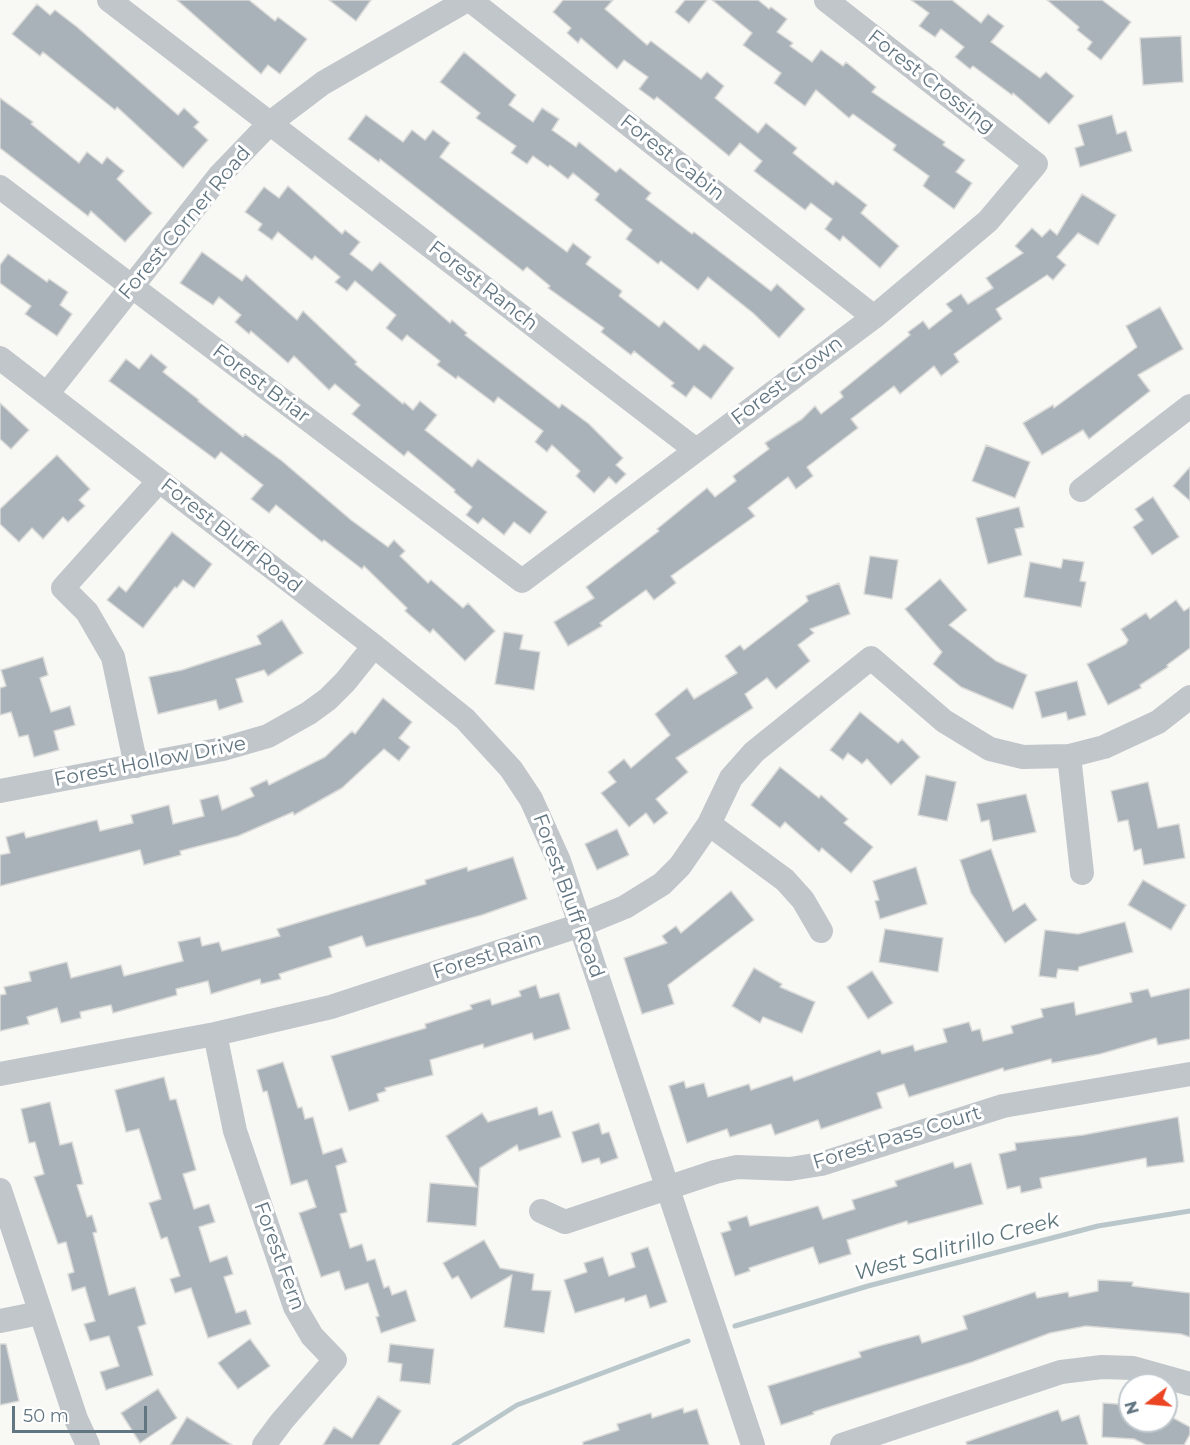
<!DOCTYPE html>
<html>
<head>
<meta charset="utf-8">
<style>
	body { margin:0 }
	#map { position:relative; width:1190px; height:1445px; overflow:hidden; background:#f8f8f5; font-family:Montserrat,sans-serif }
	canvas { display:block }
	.north { position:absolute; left:1118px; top:1373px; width:60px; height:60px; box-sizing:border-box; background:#fff; border:2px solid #c0c8cd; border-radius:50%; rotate:254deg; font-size:16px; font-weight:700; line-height:24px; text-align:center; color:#627682 }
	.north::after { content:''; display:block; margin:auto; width:21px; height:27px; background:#eb4523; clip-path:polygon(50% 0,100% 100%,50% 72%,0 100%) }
	.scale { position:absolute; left:12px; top:1406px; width:135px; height:27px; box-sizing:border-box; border:3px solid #627682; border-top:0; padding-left:8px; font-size:18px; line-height:21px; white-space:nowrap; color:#627682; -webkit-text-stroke:4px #fff; paint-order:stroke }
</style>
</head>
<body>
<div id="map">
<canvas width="1190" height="1445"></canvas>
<div class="north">N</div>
<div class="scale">50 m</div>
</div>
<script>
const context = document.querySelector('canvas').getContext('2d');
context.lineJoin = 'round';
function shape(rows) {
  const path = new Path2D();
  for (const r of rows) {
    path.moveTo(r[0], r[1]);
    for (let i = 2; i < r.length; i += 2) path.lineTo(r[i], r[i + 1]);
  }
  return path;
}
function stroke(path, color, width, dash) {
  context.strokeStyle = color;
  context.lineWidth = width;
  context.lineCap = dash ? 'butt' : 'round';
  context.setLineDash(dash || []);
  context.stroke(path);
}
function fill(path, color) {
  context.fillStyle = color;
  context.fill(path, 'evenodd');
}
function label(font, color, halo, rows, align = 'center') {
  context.font = font + ' Montserrat,sans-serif';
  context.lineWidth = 6;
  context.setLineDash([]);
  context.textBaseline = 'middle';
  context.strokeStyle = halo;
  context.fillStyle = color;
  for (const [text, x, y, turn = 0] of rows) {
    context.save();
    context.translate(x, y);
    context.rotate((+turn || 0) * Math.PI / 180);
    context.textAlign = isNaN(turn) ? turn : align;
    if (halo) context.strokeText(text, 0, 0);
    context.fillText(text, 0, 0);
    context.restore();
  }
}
stroke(shape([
	[735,1326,868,1286,1098,1226,1190,1211],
	[454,1445,517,1405,688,1341]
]), '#b9c7cb', 5);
const building = shape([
	[177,0,249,0,275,21,278,17,307,39,280,74,268,65,261,74,177,0],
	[329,0,371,0,356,21,329,0],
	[563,0,613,0,605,9,647,45,651,41,701,79,707,72,724,86,715,98,758,133,766,123,797,148,793,153,833,185,836,181,867,205,861,213,899,246,880,268,843,236,840,241,825,229,832,219,811,203,805,210,754,171,762,161,740,143,729,156,657,97,654,100,639,89,648,77,624,60,617,69,581,38,578,43,567,33,571,28,553,12,563,0],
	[685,0,707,0,689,23,675,12,685,0],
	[712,0,758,0,769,9,771,7,787,19,777,32,793,43,790,46,812,62,821,50,843,66,846,62,876,87,872,92,945,142,943,145,965,160,956,172,972,183,954,209,923,186,929,176,893,150,896,145,853,114,849,118,816,90,805,106,774,83,781,73,743,45,752,33,712,0],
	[911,0,952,0,981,23,988,14,1004,26,991,42,1040,78,1046,72,1074,96,1049,124,1013,93,1012,95,973,66,970,69,955,57,964,47,941,29,935,37,919,26,929,13,911,0],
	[1047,0,1102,0,1131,22,1101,60,1087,49,1092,42,1077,30,1079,27,1047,0],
	[37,4,50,15,55,10,77,27,178,115,184,108,199,122,194,127,208,140,183,168,117,107,115,110,43,52,40,56,12,34,37,4],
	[1181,36,1183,82,1143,85,1140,38,1181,36],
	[464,52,516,95,509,105,533,122,542,108,559,119,552,130,576,147,579,142,616,172,620,168,651,193,646,199,692,234,694,232,771,291,777,284,805,309,779,338,753,313,708,277,698,290,661,261,658,264,626,239,632,230,595,200,599,194,573,173,568,179,550,165,548,167,533,156,527,164,511,153,516,146,476,118,480,113,440,82,464,52],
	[0,98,33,122,31,124,79,163,87,152,102,164,107,157,124,171,117,179,152,213,125,242,91,211,88,216,0,148,0,98],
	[366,115,403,142,412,130,425,140,433,130,450,143,440,157,567,252,573,243,591,257,586,264,622,291,619,296,659,327,664,321,699,350,704,344,734,368,711,399,694,386,686,397,671,386,674,383,634,351,631,355,601,332,604,328,548,288,550,286,527,267,523,271,380,159,379,162,348,139,366,115],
	[1112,115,1117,134,1126,131,1132,151,1080,167,1075,148,1084,145,1078,125,1112,115],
	[288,186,342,234,345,230,360,242,350,254,372,271,380,262,450,323,452,320,467,333,465,335,559,408,562,404,589,424,623,458,616,465,626,474,616,484,609,477,594,493,576,476,580,471,552,445,547,452,535,442,543,431,498,397,494,403,458,376,456,379,437,365,440,361,407,335,402,341,386,328,396,315,355,281,347,291,335,282,340,277,315,256,312,260,278,232,272,240,258,230,262,224,245,212,264,187,279,198,288,186],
	[1082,194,1116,215,1098,245,1078,233,1057,257,1066,265,1053,280,1047,275,996,309,1002,319,954,354,959,362,941,376,934,366,900,394,894,386,851,419,858,428,807,467,813,476,796,489,788,477,748,508,755,516,671,576,676,583,654,600,646,590,600,623,602,626,568,646,554,622,594,598,586,587,659,531,657,529,707,488,715,497,736,481,733,476,769,449,765,443,802,419,815,406,821,414,843,397,840,392,910,335,908,332,923,321,929,329,952,311,946,304,961,294,968,304,993,288,986,278,1023,253,1015,246,1032,228,1042,237,1050,229,1057,235,1082,194],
	[202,252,242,281,246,275,297,320,303,311,357,362,355,364,403,404,404,402,413,410,420,401,437,415,425,430,472,467,478,459,547,512,530,534,514,522,504,535,483,518,478,524,466,515,472,507,454,492,455,490,408,451,404,456,352,414,360,405,335,384,329,390,294,356,288,363,251,331,249,334,235,322,241,315,219,297,213,305,180,283,202,252],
	[8,254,47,282,49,279,68,292,60,305,72,314,57,336,25,314,31,306,0,283,0,265,8,254],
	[1160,307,1183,349,1138,375,1150,391,1089,439,1083,430,1042,455,1023,423,1053,405,1054,408,1137,347,1126,326,1160,307],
	[151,354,167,367,163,372,199,400,198,401,243,437,245,434,282,461,351,520,388,547,394,540,405,551,400,556,428,583,431,580,463,608,468,603,495,631,465,661,433,629,430,633,405,611,407,608,364,566,362,569,324,540,322,542,276,505,269,513,251,499,263,485,221,452,215,459,109,381,126,359,139,369,151,354],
	[0,403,29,430,11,449,0,439,0,403],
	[986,445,1030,462,1015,498,972,481,986,445],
	[57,455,90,489,79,500,85,506,68,522,63,517,43,539,32,528,19,542,0,524,0,509,57,455],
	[1190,467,1190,501,1173,486,1190,467],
	[1153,497,1179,537,1152,555,1133,527,1143,520,1135,509,1153,497],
	[1019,507,1024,527,1015,529,1022,555,988,564,976,518,1019,507],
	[172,532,212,564,194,588,183,580,177,588,175,587,143,628,107,600,119,586,126,592,172,532],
	[870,556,898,560,892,599,864,594,870,556],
	[1063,559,1084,562,1080,581,1086,582,1081,607,1024,597,1030,562,1061,568,1063,559],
	[940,579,967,610,949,625,996,661,1027,675,1013,709,961,687,933,664,942,652,905,609,940,579],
	[839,583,850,614,810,629,814,633,798,645,810,661,776,689,767,678,745,694,753,708,676,758,688,772,656,799,668,813,654,824,646,813,629,827,601,793,616,782,608,772,624,759,631,768,670,735,655,714,687,688,694,699,737,673,725,656,740,645,744,650,808,601,806,596,839,583],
	[1176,600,1184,611,1190,607,1190,648,1167,665,1168,667,1140,685,1141,688,1108,705,1087,664,1126,644,1128,640,1121,629,1146,613,1150,619,1176,600],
	[282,620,303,653,268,676,264,670,236,679,243,702,219,710,216,700,158,714,149,677,182,670,261,644,257,636,282,620],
	[504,632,523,635,520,649,540,652,534,690,495,684,504,632],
	[43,657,48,675,40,678,51,712,70,706,75,725,54,731,59,750,34,757,28,735,19,737,11,712,0,715,0,688,6,686,1,670,43,657],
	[1077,681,1086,715,1068,720,1066,712,1042,718,1035,692,1077,681],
	[383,698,412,722,399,738,410,747,399,761,384,749,342,788,294,815,293,812,238,836,180,851,181,855,144,865,140,850,0,886,0,855,10,853,6,837,24,832,26,838,97,820,100,831,133,823,131,815,169,805,173,824,204,816,200,800,218,795,222,810,254,796,250,788,267,780,269,785,325,757,352,731,355,734,383,698],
	[860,712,898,743,902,739,920,757,891,785,867,759,862,764,848,753,843,760,830,750,860,712],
	[780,767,819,798,821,795,848,819,844,823,873,847,851,873,822,848,819,852,785,822,780,828,751,805,780,767],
	[926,775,956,782,947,821,918,815,926,775],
	[1148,782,1158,828,1179,824,1185,858,1144,865,1141,849,1134,851,1128,820,1118,822,1111,791,1148,782],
	[1026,794,1036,832,993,841,989,820,981,822,977,804,1026,794],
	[617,829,629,855,597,870,585,844,617,829],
	[991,849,1013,911,1025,903,1037,920,1005,943,971,893,960,860,991,849],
	[513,857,527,899,482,915,366,947,362,936,329,947,332,957,279,974,281,979,261,984,260,979,211,994,208,981,176,989,177,995,113,1013,111,1005,80,1012,81,1018,61,1023,57,1008,27,1017,29,1024,0,1031,0,995,6,994,4,987,31,981,29,972,67,962,71,978,121,965,124,976,183,961,178,942,200,937,202,946,219,942,222,951,280,936,277,929,426,884,425,880,467,867,468,871,513,857],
	[916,867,927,904,880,919,875,901,879,900,873,881,916,867],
	[1143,880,1186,905,1171,930,1128,905,1143,880],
	[731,891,754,920,668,985,674,1004,642,1014,624,958,667,943,662,936,676,926,681,933,731,891],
	[1125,922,1133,952,1079,967,1078,971,1058,969,1056,978,1039,976,1045,930,1078,934,1125,922],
	[885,929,943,938,938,972,879,962,885,929],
	[754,968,782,984,780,987,815,1002,802,1033,763,1017,760,1023,732,1006,754,968],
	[872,971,893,1003,868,1019,847,987,872,971],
	[536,985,540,998,559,993,570,1029,534,1040,532,1033,484,1048,483,1044,430,1060,433,1075,385,1088,386,1091,377,1094,379,1101,349,1111,331,1056,426,1028,425,1024,472,1009,470,1005,490,999,492,1005,521,996,519,991,536,985],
	[1190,988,1190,1039,1158,1045,1156,1038,1100,1054,1052,1063,1051,1059,1004,1071,1003,1068,909,1097,904,1084,877,1093,882,1108,821,1129,818,1120,775,1135,771,1124,730,1137,727,1129,687,1143,669,1086,684,1081,686,1088,704,1083,708,1097,749,1084,751,1090,792,1076,794,1081,880,1050,882,1054,913,1045,915,1051,947,1042,943,1029,969,1022,972,1031,980,1029,983,1041,1013,1033,1011,1026,1043,1017,1041,1009,1074,1002,1076,1015,1132,1002,1130,993,1148,989,1151,997,1190,988],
	[283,1062,298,1108,302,1107,305,1119,313,1117,323,1154,342,1148,347,1162,336,1166,347,1212,340,1214,350,1248,362,1244,367,1261,375,1259,384,1288,389,1286,392,1295,406,1290,416,1321,381,1333,376,1317,379,1316,368,1283,345,1290,339,1271,321,1277,299,1213,316,1207,307,1180,291,1185,267,1091,263,1092,257,1070,283,1062],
	[164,1077,170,1100,176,1099,196,1170,183,1174,194,1209,209,1204,215,1222,199,1227,210,1262,227,1256,233,1274,224,1277,236,1313,246,1310,251,1324,208,1338,191,1288,175,1293,170,1279,180,1276,167,1237,161,1239,149,1203,161,1199,139,1129,126,1132,115,1090,164,1077],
	[50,1102,60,1145,72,1142,83,1184,77,1185,87,1217,92,1215,97,1232,93,1233,109,1295,135,1287,146,1324,138,1327,153,1375,106,1390,100,1372,119,1366,109,1336,90,1341,84,1324,95,1321,85,1287,72,1291,68,1274,74,1272,66,1242,58,1244,34,1177,44,1174,35,1142,29,1143,21,1109,50,1102],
	[537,1107,539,1115,552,1111,561,1137,519,1151,517,1145,480,1168,476,1226,427,1222,430,1183,477,1187,446,1136,482,1113,488,1122,537,1107],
	[1178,1117,1184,1162,1147,1167,1146,1158,1040,1178,1042,1188,1021,1193,1020,1186,1007,1189,999,1154,1016,1150,1015,1143,1083,1135,1178,1117],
	[599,1123,602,1134,609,1132,618,1158,601,1164,599,1158,582,1163,572,1132,599,1123],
	[953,1162,955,1168,971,1163,983,1204,908,1224,907,1221,847,1240,851,1254,819,1264,813,1247,749,1268,750,1271,735,1276,721,1233,731,1230,728,1222,747,1216,750,1226,818,1206,823,1219,855,1209,852,1200,897,1186,895,1181,953,1162],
	[484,1240,500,1268,534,1274,532,1290,551,1291,544,1333,504,1327,512,1275,471,1299,458,1276,452,1279,443,1263,484,1240],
	[648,1247,667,1302,650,1308,646,1295,625,1302,624,1298,575,1313,564,1280,587,1272,584,1263,603,1257,609,1276,635,1267,631,1253,648,1247],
	[1098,1280,1133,1282,1132,1286,1190,1293,1190,1337,1181,1334,1086,1326,1050,1333,972,1362,813,1412,814,1414,781,1425,768,1386,861,1357,859,1352,879,1346,919,1335,922,1343,967,1329,963,1316,1035,1292,1037,1298,1068,1292,1069,1297,1098,1291,1098,1280],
	[250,1339,270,1366,238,1389,218,1363,250,1339],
	[0,1344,6,1344,19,1401,0,1405,0,1344],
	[390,1344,434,1349,430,1384,400,1381,402,1364,388,1362,390,1344],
	[158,1389,177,1418,140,1443,121,1413,158,1389],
	[378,1396,401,1411,379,1445,323,1445,334,1427,352,1438,378,1396],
	[1103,1403,1130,1405,1130,1421,1166,1421,1166,1414,1190,1427,1190,1434,1184,1445,1146,1445,1134,1439,1102,1437,1103,1403],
	[683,1408,684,1413,697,1409,709,1445,583,1445,583,1442,619,1430,617,1424,651,1413,652,1418,683,1408],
	[1058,1410,1062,1421,1079,1415,1088,1445,967,1445,966,1442,1058,1410],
	[187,1417,232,1445,170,1445,187,1417]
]);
fill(building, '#a8b2b8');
stroke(building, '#dadad8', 1.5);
stroke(shape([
	[109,0,696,450],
	[470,0,874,317],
	[0,187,522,581,874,317,988,221,1036,164,826,0],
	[0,358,374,646,465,719,511,769,531,799,559,861,753,1445],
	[47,394,220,175,270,123,323,83,467,0],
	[1081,490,1190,406],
	[1069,756,1082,873],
	[136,766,113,657,87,612,63,588,159,481],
	[0,791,223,749,268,736,309,713,328,699,345,682,374,646],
	[709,824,785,880,803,900,821,931],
	[215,1034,235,1131,295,1307,312,1336,335,1360,282,1421,264,1445],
	[0,1074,215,1034,331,1007,581,925,625,907,662,884,680,866,709,824,731,778,754,752,871,658,944,721,990,749,1023,757,1069,756,1104,747,1158,722,1190,697],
	[0,1190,76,1419,88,1445],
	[541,1211,565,1222,715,1172,737,1167,790,1169,821,1164,1003,1106,1190,1074],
	[0,1321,40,1313],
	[842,1445,1061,1372,1102,1367,1133,1368,1190,1384]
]), '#c1c6ca', 24);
label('20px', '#627682', '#fff', [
	["Forest Crossing",931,82,38],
	["Forest Cabin",672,158,38],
	["Forest Corner Road",185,223,-50],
	["Forest Ranch",483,286,38],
	["Forest Crown",787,381,-37],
	["Forest Briar",261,384,37],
	["Forest Bluff Road",231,536,38],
	["Forest Hollow Drive",150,762,-11],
	["Forest Bluff Road",568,896,70],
	["Forest Rain",487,956,-18],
	["Forest Pass Court",897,1138,-17],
	["Forest Fern",279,1256,70]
]);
label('italic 21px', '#5d767c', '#fff', [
	["West Salitrillo Creek",957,1247,-15]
]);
</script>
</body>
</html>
